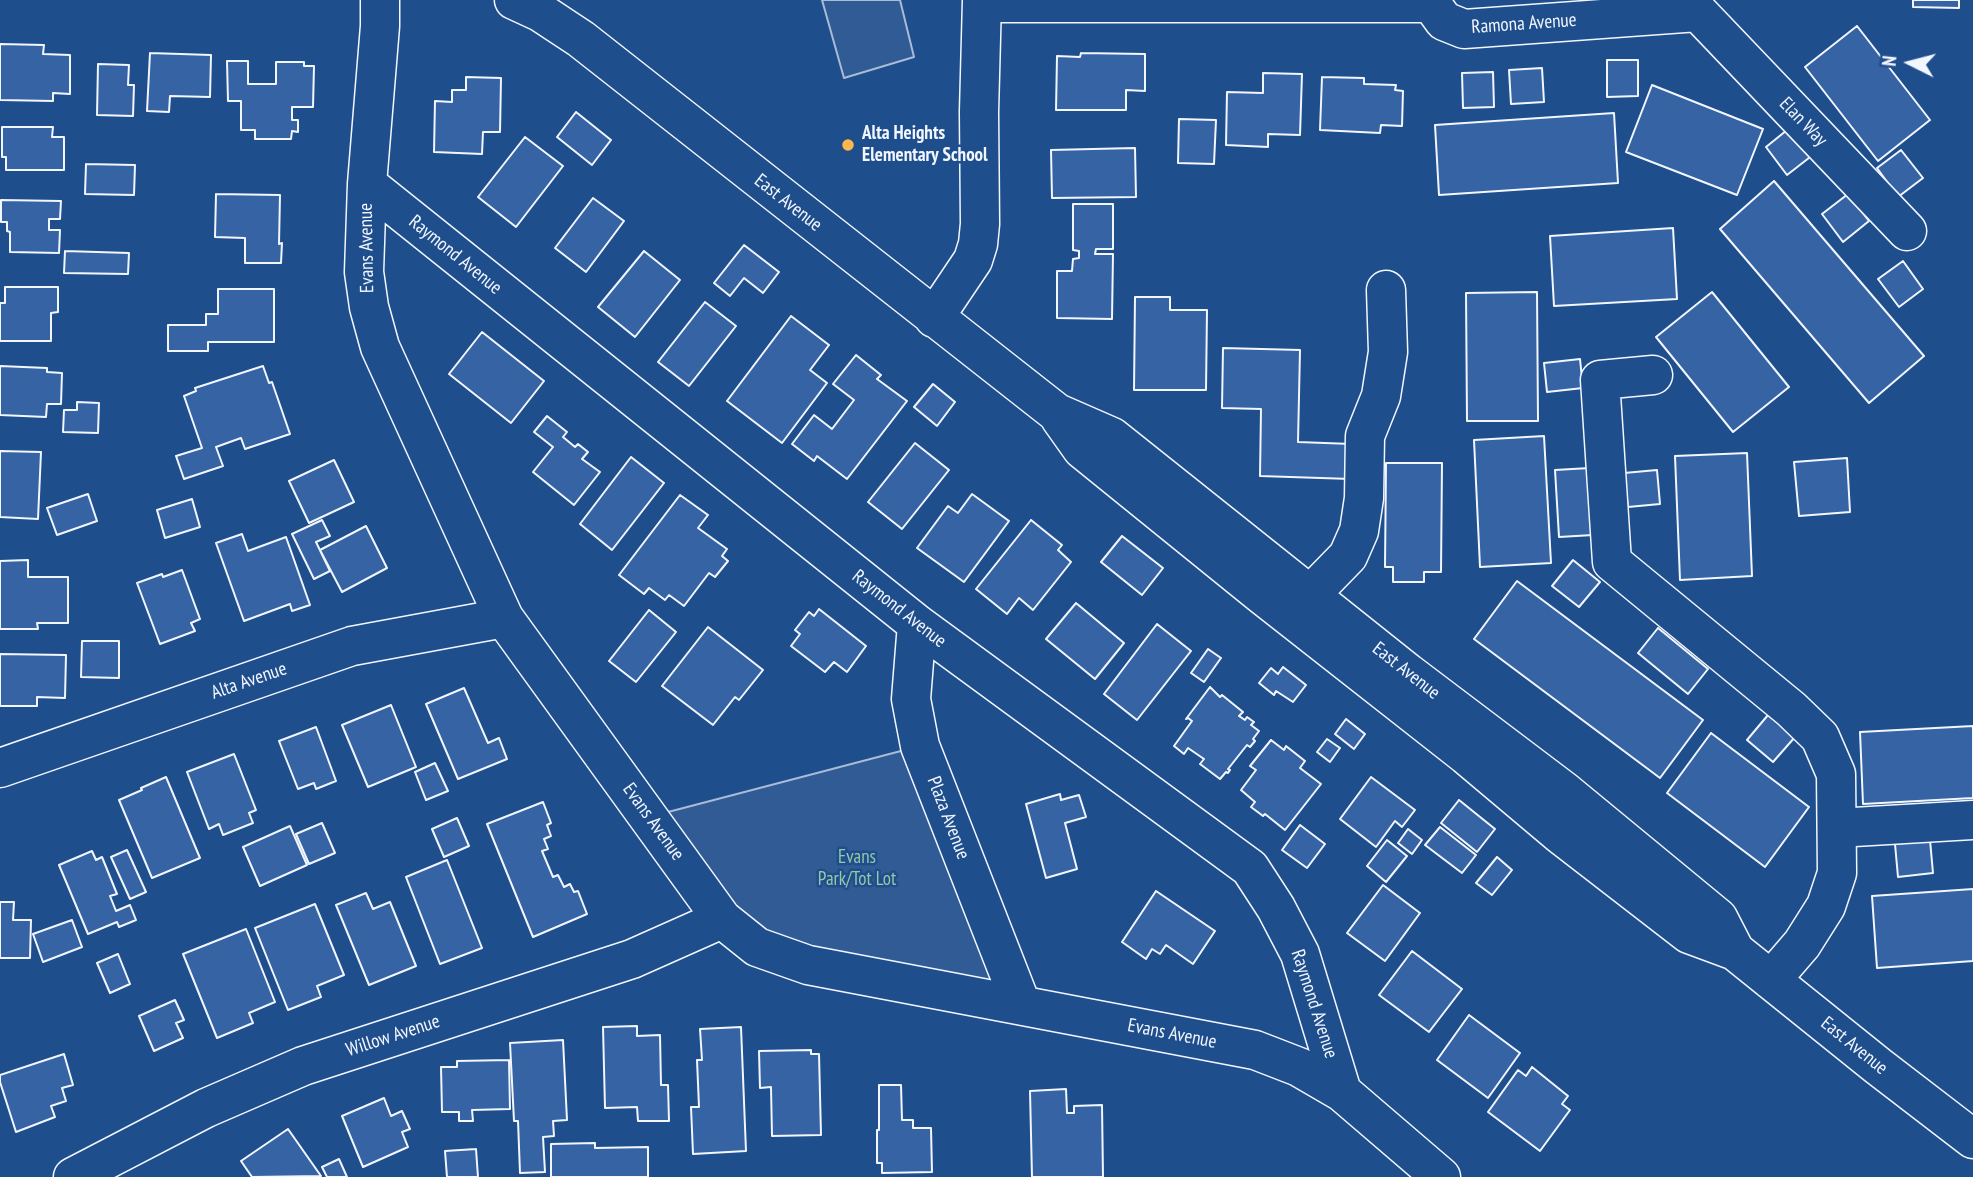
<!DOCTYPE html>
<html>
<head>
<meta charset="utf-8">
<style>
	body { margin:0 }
	#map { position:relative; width:1973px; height:1177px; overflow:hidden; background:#1f4e8c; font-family:"PT Sans Narrow",sans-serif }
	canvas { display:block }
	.north { position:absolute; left:1875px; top:28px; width:70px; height:70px; -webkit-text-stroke:5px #1f4e8c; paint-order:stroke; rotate:276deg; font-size:19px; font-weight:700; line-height:28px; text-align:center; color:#f2f6ff }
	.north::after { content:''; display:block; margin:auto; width:24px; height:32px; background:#f2f6ff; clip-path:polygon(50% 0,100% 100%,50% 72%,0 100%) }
</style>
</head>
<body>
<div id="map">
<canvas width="1973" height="1177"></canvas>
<div class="north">N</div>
</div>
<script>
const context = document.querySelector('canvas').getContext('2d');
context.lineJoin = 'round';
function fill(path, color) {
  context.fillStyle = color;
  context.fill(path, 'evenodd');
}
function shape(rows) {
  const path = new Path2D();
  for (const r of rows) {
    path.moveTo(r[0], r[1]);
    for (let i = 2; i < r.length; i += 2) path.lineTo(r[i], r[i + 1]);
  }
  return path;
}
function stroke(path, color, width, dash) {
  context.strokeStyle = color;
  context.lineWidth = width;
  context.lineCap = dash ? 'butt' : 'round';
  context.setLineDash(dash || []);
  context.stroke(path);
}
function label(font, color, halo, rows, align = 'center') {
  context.font = font + ' "PT Sans Narrow",sans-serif';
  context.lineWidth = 5;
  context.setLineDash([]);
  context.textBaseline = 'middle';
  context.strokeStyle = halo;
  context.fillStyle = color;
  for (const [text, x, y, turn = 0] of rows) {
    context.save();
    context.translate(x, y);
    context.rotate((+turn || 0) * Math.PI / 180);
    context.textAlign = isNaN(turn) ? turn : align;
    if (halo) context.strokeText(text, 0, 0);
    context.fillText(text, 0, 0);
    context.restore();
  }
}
const built = shape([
	[822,0,900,0,914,57,844,78,822,0],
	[920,746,1021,1004,757,947,649,817,920,746]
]);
fill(built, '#305b95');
stroke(built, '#a8bbd7', 2);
const building = shape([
	[1913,0,1959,0,1959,8,1913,7,1913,0],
	[1857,26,1930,120,1878,161,1805,67,1857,26],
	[0,44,44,45,43,54,70,55,70,94,53,93,53,101,0,100,0,44],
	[150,53,211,55,210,97,170,96,169,112,147,111,150,53],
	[1081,53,1145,54,1145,91,1126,90,1126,110,1056,110,1057,56,1080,57,1081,53],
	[1607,60,1638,60,1638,96,1607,97,1607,60],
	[227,61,248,61,248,84,276,84,276,62,304,62,304,66,314,66,313,107,292,107,292,120,298,120,298,132,292,131,291,139,255,139,255,130,241,130,241,101,228,101,227,61],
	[98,64,129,65,128,85,134,85,133,116,97,115,98,64],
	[1542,68,1544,102,1511,104,1509,70,1542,68],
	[1493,72,1494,107,1463,108,1462,73,1493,72],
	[1263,73,1302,74,1300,135,1268,134,1268,147,1226,145,1227,92,1263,93,1263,73],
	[466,77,501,78,500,132,483,132,482,154,434,152,435,101,452,102,452,90,466,90,466,77],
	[1322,77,1364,78,1364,84,1396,85,1395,90,1403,91,1402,126,1381,125,1380,133,1320,130,1322,77],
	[1652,85,1763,129,1737,195,1626,152,1652,85],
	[576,112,611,140,592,165,557,137,576,112],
	[1614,113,1618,183,1439,195,1435,125,1614,113],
	[1179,119,1216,120,1214,164,1178,163,1179,119],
	[1792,126,1814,154,1787,175,1766,147,1792,126],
	[2,127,53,127,52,137,64,137,64,170,6,170,6,157,2,157,2,127],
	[525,137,563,166,516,227,478,197,525,137],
	[1135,148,1136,197,1052,198,1051,150,1135,148],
	[1901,150,1923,178,1898,197,1877,168,1901,150],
	[86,164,135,165,134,195,85,194,86,164],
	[1774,181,1924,356,1869,403,1720,229,1774,181],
	[216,194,280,195,279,244,282,243,281,263,245,263,245,238,215,237,216,194],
	[1848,194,1869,221,1843,242,1822,214,1848,194],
	[593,198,624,221,586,272,555,248,593,198],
	[1,200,61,201,60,219,49,219,49,230,60,230,59,253,10,252,10,232,7,231,7,222,1,222,1,200],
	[1073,204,1113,204,1113,249,1096,249,1095,254,1113,254,1112,319,1057,318,1057,271,1072,271,1073,259,1079,258,1079,251,1073,250,1073,204],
	[1673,228,1677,299,1554,306,1550,236,1673,228],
	[744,245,779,272,763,293,744,278,730,296,714,283,744,245],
	[65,251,129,253,128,274,64,273,65,251],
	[644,251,680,280,635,337,598,307,644,251],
	[1903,261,1923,289,1899,307,1878,279,1903,261],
	[5,287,58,287,58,312,51,313,51,341,0,341,0,303,5,303,5,287],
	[218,289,274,289,274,342,208,342,208,351,168,351,168,325,206,325,206,314,218,314,218,289],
	[1537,292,1538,421,1467,421,1466,293,1537,292],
	[1712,292,1789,387,1733,432,1656,337,1712,292],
	[1135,297,1170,297,1170,310,1207,310,1206,390,1134,390,1135,297],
	[705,302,736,326,689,386,658,362,705,302],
	[791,316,829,345,810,370,827,383,782,443,727,401,791,316],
	[482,332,544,381,511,423,449,374,482,332],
	[1223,348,1300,350,1298,442,1352,444,1351,479,1260,476,1261,409,1222,408,1223,348],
	[856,355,881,375,877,379,907,401,847,479,817,456,814,461,792,444,814,415,832,429,854,400,833,384,856,355],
	[1580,359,1583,388,1547,392,1544,363,1580,359],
	[0,366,47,368,47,372,62,373,61,404,47,404,46,417,0,415,0,366],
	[263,366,269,383,272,382,290,434,245,449,241,438,216,447,223,466,184,479,176,456,202,448,184,396,196,391,195,388,263,366],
	[933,384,955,402,937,426,914,407,933,384],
	[77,402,99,403,98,433,63,432,64,410,77,410,77,402],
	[547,416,567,432,563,437,575,447,578,444,588,452,582,459,600,472,574,505,533,472,553,447,534,432,547,416],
	[1544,436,1551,563,1480,567,1474,440,1544,436],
	[915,443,949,470,902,529,868,502,915,443],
	[0,451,41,452,38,519,0,517,0,451],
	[1747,453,1752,576,1680,580,1675,456,1747,453],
	[631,457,664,483,612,550,580,524,631,457],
	[1847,458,1850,512,1799,516,1794,462,1847,458],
	[334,460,354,502,309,523,289,481,334,460],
	[1386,463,1442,463,1441,572,1424,572,1424,582,1393,582,1393,567,1385,567,1386,463],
	[1590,468,1593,535,1559,537,1555,470,1590,468],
	[1657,470,1660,504,1628,507,1624,473,1657,470],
	[88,494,97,521,57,535,47,508,88,494],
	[972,494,1009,521,964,582,917,548,948,506,958,513,972,494],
	[680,495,708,515,698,528,727,549,722,556,728,561,715,577,709,573,684,606,669,595,665,600,649,588,644,594,619,575,680,495],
	[192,499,200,527,165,538,157,510,192,499],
	[322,520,330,536,316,542,330,571,314,579,292,534,322,520],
	[1031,520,1062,545,1058,550,1071,562,1033,610,1019,598,1007,614,976,589,1031,520],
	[366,526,387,568,342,592,320,550,366,526],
	[242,534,248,551,286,537,310,605,292,611,290,604,244,621,216,543,242,534],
	[1122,536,1163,568,1142,595,1101,562,1122,536],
	[28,560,28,577,68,577,68,623,37,623,38,629,0,629,0,561,28,560],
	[1573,560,1600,582,1579,607,1552,586,1573,560],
	[182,570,200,619,191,623,195,631,160,644,137,583,162,574,163,577,182,570],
	[1517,581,1703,720,1660,778,1474,639,1517,581],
	[1076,603,1124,643,1095,679,1046,639,1076,603],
	[819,609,866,646,847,672,834,662,825,672,791,646,800,634,795,630,809,612,814,616,819,609],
	[649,610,676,632,636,682,609,661,649,610],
	[1157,624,1191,651,1137,720,1104,694,1157,624],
	[708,627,763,670,739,700,735,697,713,725,662,686,708,627],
	[1658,628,1708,669,1688,694,1638,653,1658,628],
	[82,641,119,641,119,678,81,677,82,641],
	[1208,649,1221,658,1204,682,1191,673,1208,649],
	[0,654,66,655,65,698,37,697,37,706,0,706,0,654],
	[1283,667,1306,685,1293,702,1276,691,1274,695,1259,683,1271,668,1278,674,1283,667],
	[1210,687,1220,697,1222,695,1243,712,1239,716,1245,720,1247,717,1254,722,1251,725,1259,731,1253,739,1255,741,1250,747,1247,745,1228,769,1230,770,1228,773,1226,772,1220,779,1200,764,1204,759,1188,748,1184,754,1174,746,1192,721,1188,718,1186,719,1210,687],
	[464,688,488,743,499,738,507,759,458,779,426,704,464,688],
	[391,705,416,767,368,787,342,725,391,705],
	[1768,715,1795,737,1773,762,1747,740,1768,715],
	[1346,719,1365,734,1354,749,1335,734,1346,719],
	[1973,726,1973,798,1863,804,1860,732,1973,726],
	[316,727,336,781,316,789,314,783,298,789,279,741,316,727],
	[1711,733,1809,807,1765,867,1667,793,1711,733],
	[1327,739,1340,748,1330,762,1317,752,1327,739],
	[1271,740,1284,750,1286,746,1305,761,1300,768,1321,784,1285,830,1265,814,1263,816,1251,807,1255,802,1241,790,1256,770,1250,766,1271,740],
	[234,754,256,810,249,813,253,823,223,835,219,824,209,829,187,772,234,754],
	[435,763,448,791,426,800,415,772,435,763],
	[166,777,200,858,152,878,119,800,142,790,141,788,166,777],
	[1371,777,1415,810,1402,827,1395,821,1376,847,1340,819,1371,777],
	[1060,794,1061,800,1079,795,1086,817,1065,823,1077,869,1046,878,1026,804,1060,794],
	[1459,800,1495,829,1477,852,1441,823,1459,800],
	[543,802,551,823,547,825,551,836,544,839,548,849,542,851,553,877,558,875,564,887,570,884,574,892,578,891,587,914,533,937,487,824,543,802],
	[457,818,469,846,444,857,432,829,457,818],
	[322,823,335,853,309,864,296,834,322,823],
	[1300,825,1325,844,1307,868,1282,850,1300,825],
	[290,826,307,865,260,886,243,847,290,826],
	[1440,827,1476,855,1462,873,1425,845,1440,827],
	[1408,829,1422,840,1412,854,1398,843,1408,829],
	[1387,840,1407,856,1386,882,1367,866,1387,840],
	[1930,840,1933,873,1898,877,1895,844,1930,840],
	[127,850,146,892,130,899,111,857,127,850],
	[92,851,96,860,102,857,117,894,110,896,116,911,130,905,136,920,119,927,117,922,88,934,59,865,92,851],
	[1497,857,1512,870,1492,895,1476,883,1497,857],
	[447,860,482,948,440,964,406,877,447,860],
	[1383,885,1420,913,1385,961,1347,933,1383,885],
	[1973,889,1973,961,1877,968,1872,896,1973,889],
	[1156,891,1215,931,1193,964,1166,945,1160,954,1152,949,1146,959,1122,942,1156,891],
	[366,893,373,909,390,902,416,966,369,985,336,905,366,893],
	[0,902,14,902,13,920,31,920,30,958,0,958,0,902],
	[315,904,344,975,317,986,321,997,288,1010,255,928,315,904],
	[72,920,82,947,43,962,33,934,72,920],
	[246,929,275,1002,249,1013,253,1023,217,1038,183,954,246,929],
	[1412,951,1462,989,1429,1032,1379,995,1412,951],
	[118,954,130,984,110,993,97,963,118,954],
	[175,1000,184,1020,176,1023,183,1038,154,1051,139,1016,175,1000],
	[1469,1015,1520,1053,1488,1098,1437,1060,1469,1015],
	[637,1026,637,1036,660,1035,661,1085,668,1085,669,1121,638,1121,637,1107,605,1108,603,1027,637,1026],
	[741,1027,746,1151,693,1154,691,1107,699,1107,697,1060,702,1060,700,1029,741,1027],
	[563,1040,567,1120,553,1121,554,1136,543,1137,545,1172,520,1173,518,1121,514,1121,510,1043,563,1040],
	[811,1050,811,1054,819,1054,821,1135,772,1136,771,1087,760,1088,759,1051,811,1050],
	[64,1054,73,1085,62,1088,66,1101,51,1106,55,1117,16,1132,0,1082,0,1075,64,1054],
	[509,1060,510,1109,472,1110,473,1121,459,1121,459,1112,442,1112,441,1067,457,1067,457,1061,509,1060],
	[1532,1067,1568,1096,1562,1104,1570,1110,1540,1151,1488,1112,1518,1070,1526,1076,1532,1067],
	[879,1085,901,1085,902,1120,913,1120,913,1128,931,1128,932,1172,882,1173,882,1163,877,1163,877,1130,879,1130,879,1085],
	[1066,1089,1067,1113,1074,1113,1074,1106,1102,1105,1103,1177,1032,1177,1030,1091,1066,1089],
	[384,1098,391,1116,402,1111,410,1129,402,1132,408,1147,363,1167,342,1116,384,1098],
	[288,1129,321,1176,252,1177,241,1161,288,1129],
	[595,1143,595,1148,648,1147,648,1177,551,1177,551,1144,595,1143],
	[476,1149,478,1177,447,1177,445,1151,476,1149],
	[339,1159,347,1177,327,1177,322,1167,339,1159]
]);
fill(building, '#3563a3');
stroke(building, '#f2f6ff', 2);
const minor = shape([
	[380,0,380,26,367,184,364,272,369,307,380,347,504,618,722,919,757,947,808,965,1255,1050,1299,1067,1342,1092,1441,1177],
	[514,0,540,12,581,39,1057,413,1112,437,1408,673,1564,791,1718,918,1735,951],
	[982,3,1431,3,1444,21,1464,29,1698,12],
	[1698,12,1907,231],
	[367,184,917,624,1250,868,1276,908,1300,954,1342,1092],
	[934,318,973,260,978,244,980,224,979,112,982,0],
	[1653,375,1600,380,1612,562,1791,709,1820,737,1836,774,1837,873,1826,906,1802,944,1771,980],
	[1060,418,1082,449,1261,594,1466,755,1561,835,1689,934,1735,951,1878,1066,1973,1139],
	[1310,595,1348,556,1359,531,1364,498,1365,436,1381,396,1388,352,1386,290],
	[917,624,911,699,920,746,1021,1004],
	[0,768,352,646,504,618],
	[1837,828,1973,820],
	[73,1177,206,1108,303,1066,632,959,722,919]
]);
stroke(minor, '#f2f6ff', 41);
stroke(minor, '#1f4e8c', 38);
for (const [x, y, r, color] of [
	[848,145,7,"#ffb74d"]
]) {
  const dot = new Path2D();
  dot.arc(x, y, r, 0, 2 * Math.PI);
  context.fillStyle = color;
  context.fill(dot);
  stroke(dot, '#1f4e8c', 2.5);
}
label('19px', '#f2f6ff', '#1f4e8c', [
	["Ramona Avenue",1524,24,-4],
	["Elan Way",1803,122,46],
	["East Avenue",788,203,38],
	["Evans Avenue",367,248,-91],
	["Raymond Avenue",455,255,39],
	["Raymond Avenue",899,609,38],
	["East Avenue",1406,671,38],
	["Alta Avenue",249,681,-19],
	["Plaza Avenue",948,818,69],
	["Evans Avenue",653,822,54],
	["Raymond Avenue",1314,1004,72],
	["Evans Avenue",1172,1034,11],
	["Willow Avenue",393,1036,-18],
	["East Avenue",1854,1046,39]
]);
label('bold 19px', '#f2f6ff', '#1f4e8c', [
	["Alta Heights",862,134],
	["Elementary School",862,156]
], 'left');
label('19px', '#97c8a6', '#1f4e8c', [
	["Evans",857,858],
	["Park/Tot Lot",857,880]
]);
</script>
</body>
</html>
